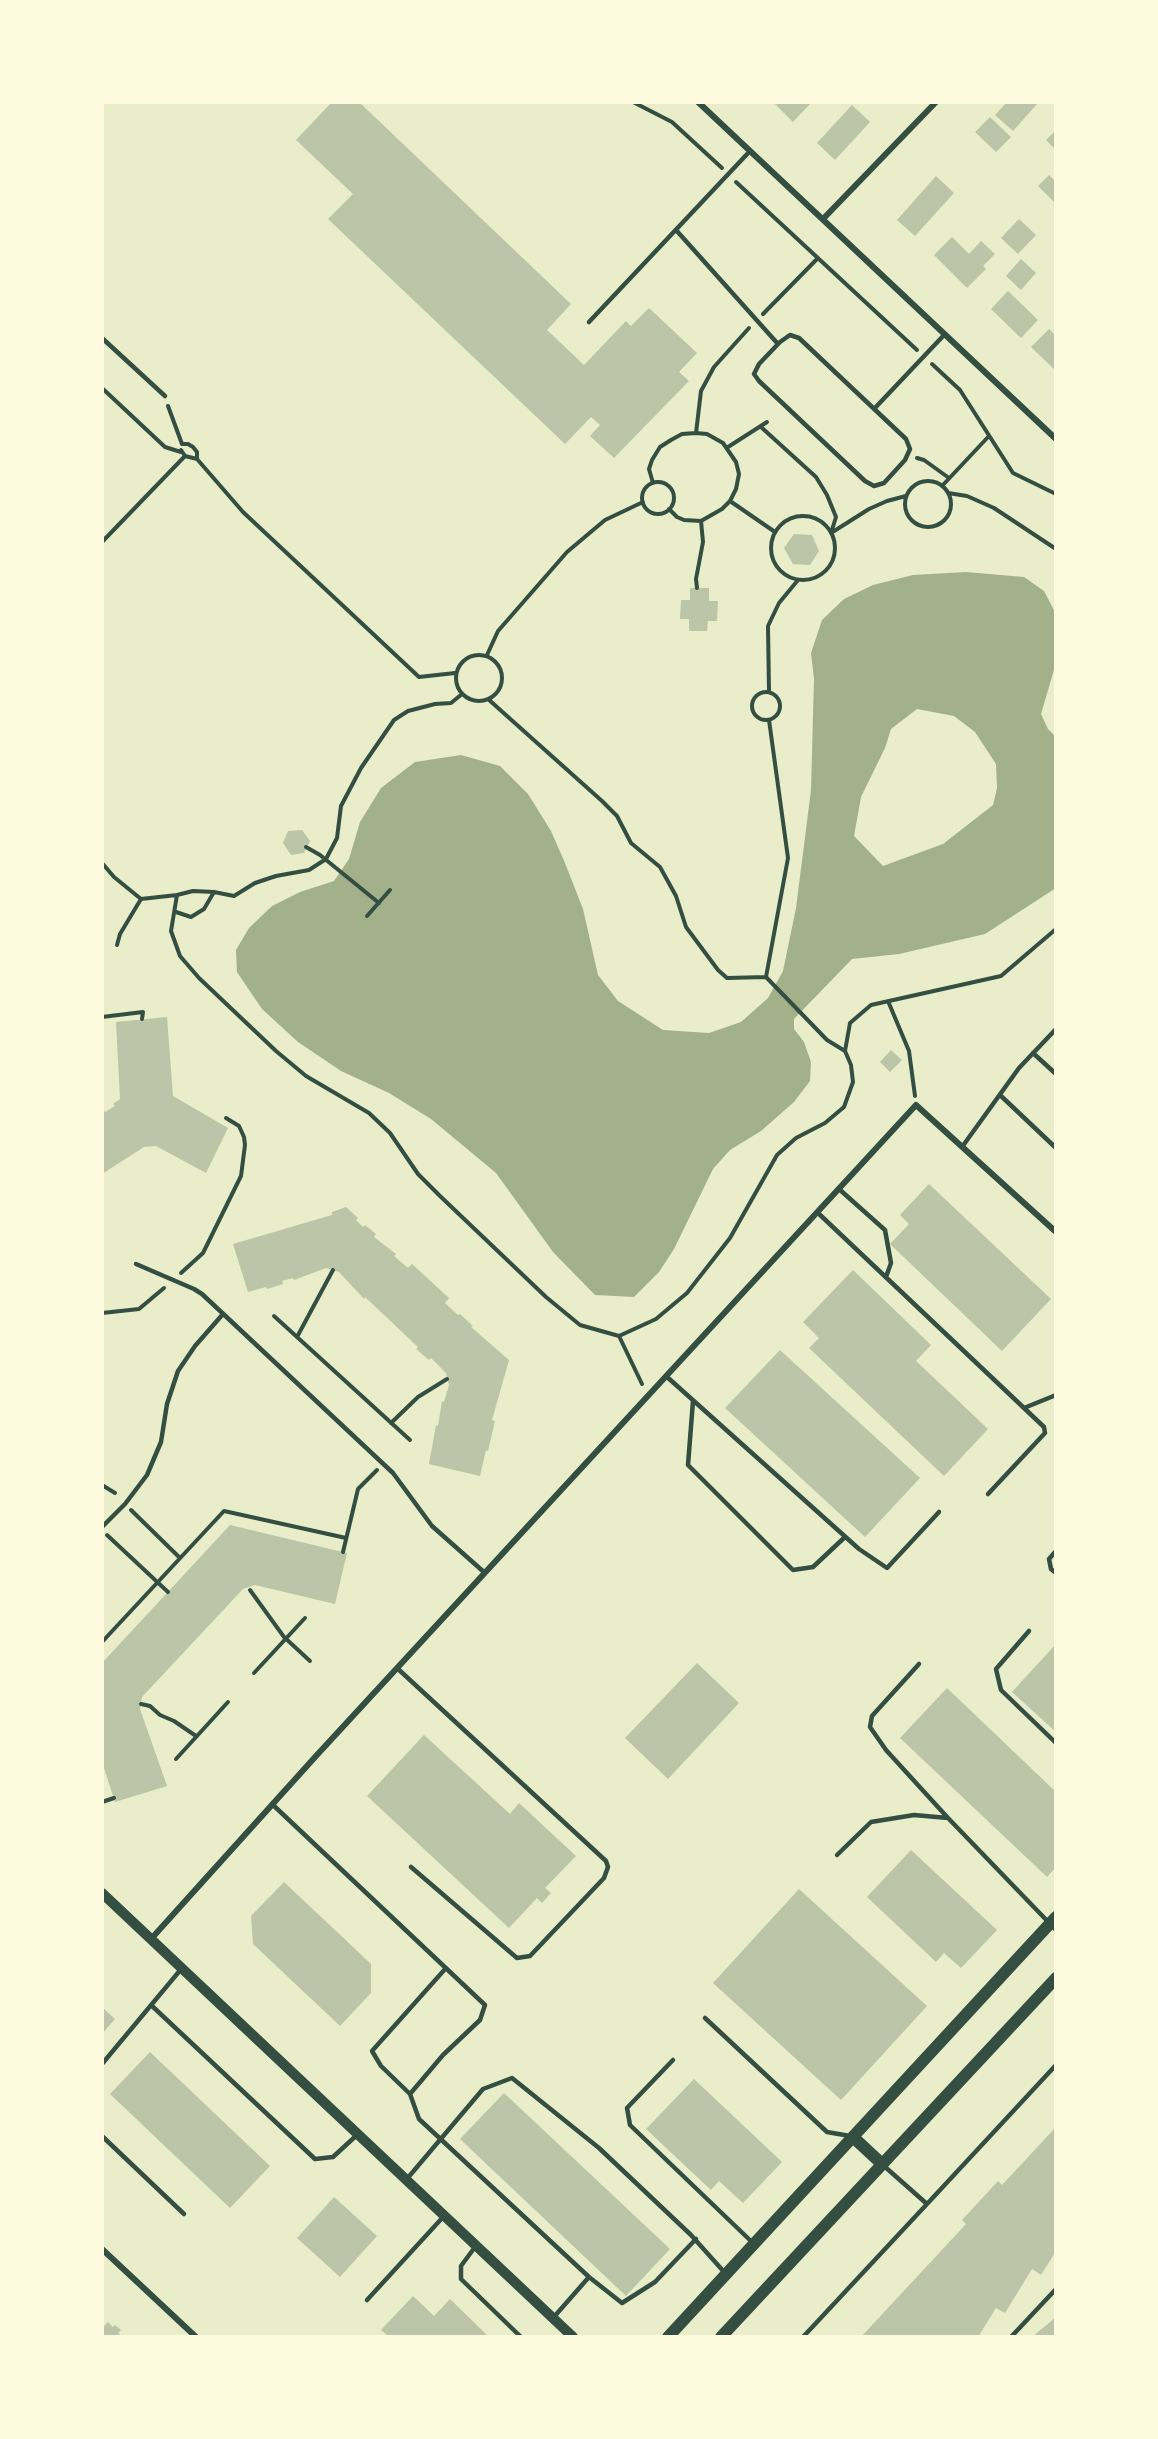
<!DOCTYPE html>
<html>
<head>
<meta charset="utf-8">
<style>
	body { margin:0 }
	#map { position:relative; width:1158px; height:2439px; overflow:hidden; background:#e9edc9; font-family:"PT Sans Narrow",sans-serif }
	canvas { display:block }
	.frame { position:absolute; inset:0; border:104px solid #fefae0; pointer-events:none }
</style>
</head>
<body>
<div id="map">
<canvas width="1158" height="2439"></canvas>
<div class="frame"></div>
</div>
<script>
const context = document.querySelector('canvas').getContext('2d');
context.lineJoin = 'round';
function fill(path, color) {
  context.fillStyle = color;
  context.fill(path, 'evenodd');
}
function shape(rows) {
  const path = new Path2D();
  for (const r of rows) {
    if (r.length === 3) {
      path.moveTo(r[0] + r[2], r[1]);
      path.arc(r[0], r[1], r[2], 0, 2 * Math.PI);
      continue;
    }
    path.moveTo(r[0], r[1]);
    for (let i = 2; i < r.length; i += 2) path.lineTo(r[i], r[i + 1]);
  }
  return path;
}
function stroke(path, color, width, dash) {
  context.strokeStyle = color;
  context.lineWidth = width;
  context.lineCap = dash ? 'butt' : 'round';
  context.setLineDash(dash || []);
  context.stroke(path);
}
fill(shape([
	[966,572,1024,577,1044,591,1056,614,1056,663,1041,714,1048,729,1056,737,1056,888,985,934,899,954,852,959,794,1019,794,1029,804,1042,811,1062,810,1081,794,1102,761,1131,730,1150,713,1169,674,1249,659,1272,634,1297,595,1295,553,1252,496,1173,431,1119,389,1093,341,1071,298,1042,262,1009,237,972,236,950,249,928,272,906,300,892,334,881,349,859,360,822,381,788,415,762,461,755,500,766,528,794,551,831,565,863,583,909,598,975,618,1001,663,1030,709,1033,741,1022,768,998,783,971,796,908,811,790,814,679,811,653,822,620,844,599,873,585,913,575],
	[917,709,954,716,975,732,996,764,997,788,993,805,943,844,883,866,854,836,861,797,885,748,891,729]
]), '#a3b18a');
fill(shape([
	[332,102,359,102,571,304,547,330,584,365,626,321,631,326,649,308,697,353,679,372,689,381,614,458,590,436,600,425,591,417,565,444,328,219,353,194,296,140],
	[773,102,808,102,810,104,793,122],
	[1007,102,1039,102,1013,131,995,115],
	[852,105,870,122,835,160,817,143],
	[990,117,1011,137,996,152,975,132],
	[1056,130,1056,150,1046,140],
	[1049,175,1056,182,1056,204,1038,186],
	[936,176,954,193,915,236,897,220],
	[1019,219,1036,235,1018,254,1001,238],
	[952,237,969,254,981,241,995,254,983,266,986,269,967,288,934,255],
	[1021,259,1036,273,1021,290,1006,276],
	[1008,291,1038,320,1021,338,991,309],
	[1049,329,1056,336,1056,371,1031,347],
	[794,534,812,535,819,551,810,565,793,564,784,548],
	[690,588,709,588,709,601,718,601,717,621,708,621,707,631,689,631,689,619,680,619,681,600,690,600],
	[302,830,310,841,304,853,291,855,283,843,288,831],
	[167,1017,173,1096,228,1128,206,1173,156,1146,144,1147,102,1174,102,1108,105,1112,115,1106,113,1104,120,1099,116,1022],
	[891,1050,902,1060,890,1072,880,1062],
	[929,1184,1051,1299,1002,1351,890,1244,909,1224,900,1215],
	[346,1207,358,1218,356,1220,363,1227,365,1225,376,1234,374,1237,396,1254,394,1256,408,1268,412,1264,449,1298,445,1303,458,1315,460,1314,473,1326,471,1327,509,1360,492,1420,495,1421,488,1451,486,1450,480,1476,429,1464,436,1425,438,1426,442,1401,444,1402,449,1385,446,1373,431,1358,429,1360,416,1349,418,1347,365,1297,364,1299,339,1272,326,1268,294,1280,293,1278,282,1281,283,1284,267,1289,266,1287,248,1292,233,1244,332,1215,332,1212],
	[853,1270,931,1345,916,1361,988,1429,944,1476,809,1348,819,1338,803,1322],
	[780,1350,920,1478,865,1537,725,1408],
	[230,1525,347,1553,335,1604,255,1585,243,1589,142,1697,140,1709,167,1786,115,1802,102,1762,102,1663],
	[1056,1644,1056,1732,1012,1692],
	[697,1663,739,1703,668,1779,625,1738],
	[947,1688,1056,1792,1056,1867,1047,1877,900,1738],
	[424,1735,510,1814,519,1803,576,1856,545,1888,551,1893,542,1903,537,1898,509,1928,367,1796],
	[911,1850,997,1930,961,1968,944,1953,936,1962,867,1897],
	[284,1882,371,1964,371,1993,340,2026,253,1944,251,1916],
	[799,1889,927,2006,841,2100,713,1983],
	[102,2007,115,2019,102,2034],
	[150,2052,270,2166,230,2208,110,2094],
	[694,2079,782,2162,743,2203,719,2181,711,2190,646,2129],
	[504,2093,670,2249,626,2296,460,2139],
	[1056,2127,1056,2251,1041,2275,1032,2269,1005,2313,996,2308,978,2337,861,2337,966,2224,962,2220,998,2181,1002,2185],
	[334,2197,377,2236,340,2277,297,2238],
	[413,2296,434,2316,450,2299,489,2337,389,2337,381,2330],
	[1056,2317,1056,2337,1032,2337],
	[108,2322,113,2327,115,2325,121,2330,118,2333,123,2337,102,2337,102,2328]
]), '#bcc5a7');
stroke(shape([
	[633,102,672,122,722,168],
	[736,182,917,350],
	[763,314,818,258],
	[932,364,960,390,1013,473,1056,494],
	[102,388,165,447,181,452],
	[168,406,182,444,188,444,193,447,197,452,197,459,243,512,419,677,455,673],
	[761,427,816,477,827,495,836,517,831,533],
	[696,433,707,434,723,443,736,462,739,474,736,489,730,501],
	[728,447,767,422],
	[181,450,185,456,197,459],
	[917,458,924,460,949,478],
	[928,504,23],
	[658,498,16],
	[653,483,649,469,652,460,660,447,671,440,682,434,696,433,701,391,714,367,749,328],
	[942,486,989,436],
	[948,493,967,496,994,508,1056,549],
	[669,509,677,517,684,520,701,521,722,509,730,501,775,532],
	[803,548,32],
	[831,533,869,509,887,501,906,496],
	[102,542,185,456],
	[697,588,696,579,703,542,701,521],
	[487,655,498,631,567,552,605,520,643,502],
	[479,678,23],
	[766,706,14],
	[769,692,768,626,779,603,798,580],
	[462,694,451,703,435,704,408,711,394,720,361,768,341,806,337,838,326,859,309,870,276,876,255,883,234,896,214,892,193,891,177,895,171,931,180,956,199,978,276,1051,306,1076,369,1113,390,1133,418,1174,440,1196,546,1297,580,1325,619,1336,656,1319,687,1293,730,1238,777,1155,796,1138,825,1123,844,1107,853,1082,851,1065,845,1051,850,1023,871,1005,1001,976,1056,929],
	[488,699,602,801,617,816,631,843,660,867,676,896,686,927,718,970,727,978,766,977],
	[769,720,788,858,766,977,827,1040,845,1051],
	[306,847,320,855,379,903],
	[102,863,114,877,141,899,120,934,117,945],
	[141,899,177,895],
	[176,912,191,917,204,909,214,892],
	[367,916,390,890],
	[888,1001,909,1051,915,1096],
	[102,1017,143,1012,142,1019],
	[181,1273,203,1253,241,1176,245,1145,244,1137,239,1126,226,1118],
	[102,1313,139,1309,164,1288],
	[274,1316,410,1440],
	[619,1336,642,1384],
	[297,1337,333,1270],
	[391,1423,418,1397,447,1379],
	[102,1485,115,1493],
	[131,1510,180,1558],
	[107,1535,168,1592],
	[343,1552,358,1489,377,1470],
	[250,1590,284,1637,310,1661],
	[102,1642,224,1511,346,1538],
	[254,1673,305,1618],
	[141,1704,150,1706,160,1715,174,1721,196,1736],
	[176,1759,228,1702],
	[102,1802,114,1798]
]), '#344e41', 4);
stroke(shape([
	[676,230,778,344],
	[589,322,750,151],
	[790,335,799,338,906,439,910,449,905,460,884,483,874,486,865,481,759,381,754,374,759,364,780,342,790,335],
	[102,338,165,396],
	[874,409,945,334],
	[1033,1053,1056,1074],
	[1000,1095,1056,1148],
	[962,1147,1019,1068,1056,1029],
	[839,1189,885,1230,891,1263,886,1277],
	[817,1212,1024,1408,1056,1395],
	[136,1264,194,1289,202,1294,393,1473,432,1526,485,1573],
	[666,1376,859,1549,887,1568,939,1512],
	[693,1401,688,1465,793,1570,813,1567,845,1537],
	[988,1494,1045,1433,1044,1427,1024,1408],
	[102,1527,125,1504,147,1475,161,1442,167,1404,178,1371,195,1346,223,1314],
	[1056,1551,1049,1559,1051,1569,1056,1573],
	[1029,1631,996,1669,1001,1690,1056,1743],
	[919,1664,872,1716,870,1727,886,1750,948,1818],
	[397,1668,606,1861,608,1867,604,1878,530,1956,517,1958,411,1867],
	[272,1804,485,2005,480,2020,443,2055,410,2094,419,2119,589,2277,622,2303,655,2282,696,2239],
	[837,1855,871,1822,914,1815,948,1818,1056,1930],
	[151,2005,315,2159,333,2157,358,2134],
	[705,2018,827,2132,850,2136],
	[673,2060,627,2108,630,2125,754,2244],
	[102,2064,182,1968],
	[410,2094,381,2066,372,2051,446,1968],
	[102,2136,184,2214],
	[884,2166,927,2204,1056,2065],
	[406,2180,483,2089,512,2078,599,2148,691,2235,725,2273],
	[475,2247,461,2266,461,2279,521,2337],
	[367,2300,444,2216],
	[553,2318,589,2277],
	[803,2337,927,2204],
	[1011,2337,1056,2289]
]), '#344e41', 4.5);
stroke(shape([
	[698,102,1056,439],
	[823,219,936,102],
	[151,1939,316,1756,916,1105,1056,1232],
	[102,2249,196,2337]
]), '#344e41', 6);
stroke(shape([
	[102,1893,573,2337]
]), '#344e41', 10);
stroke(shape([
	[853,2137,882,2164],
	[668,2337,1056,1917],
	[721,2337,1056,1978]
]), '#344e41', 12);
</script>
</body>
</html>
